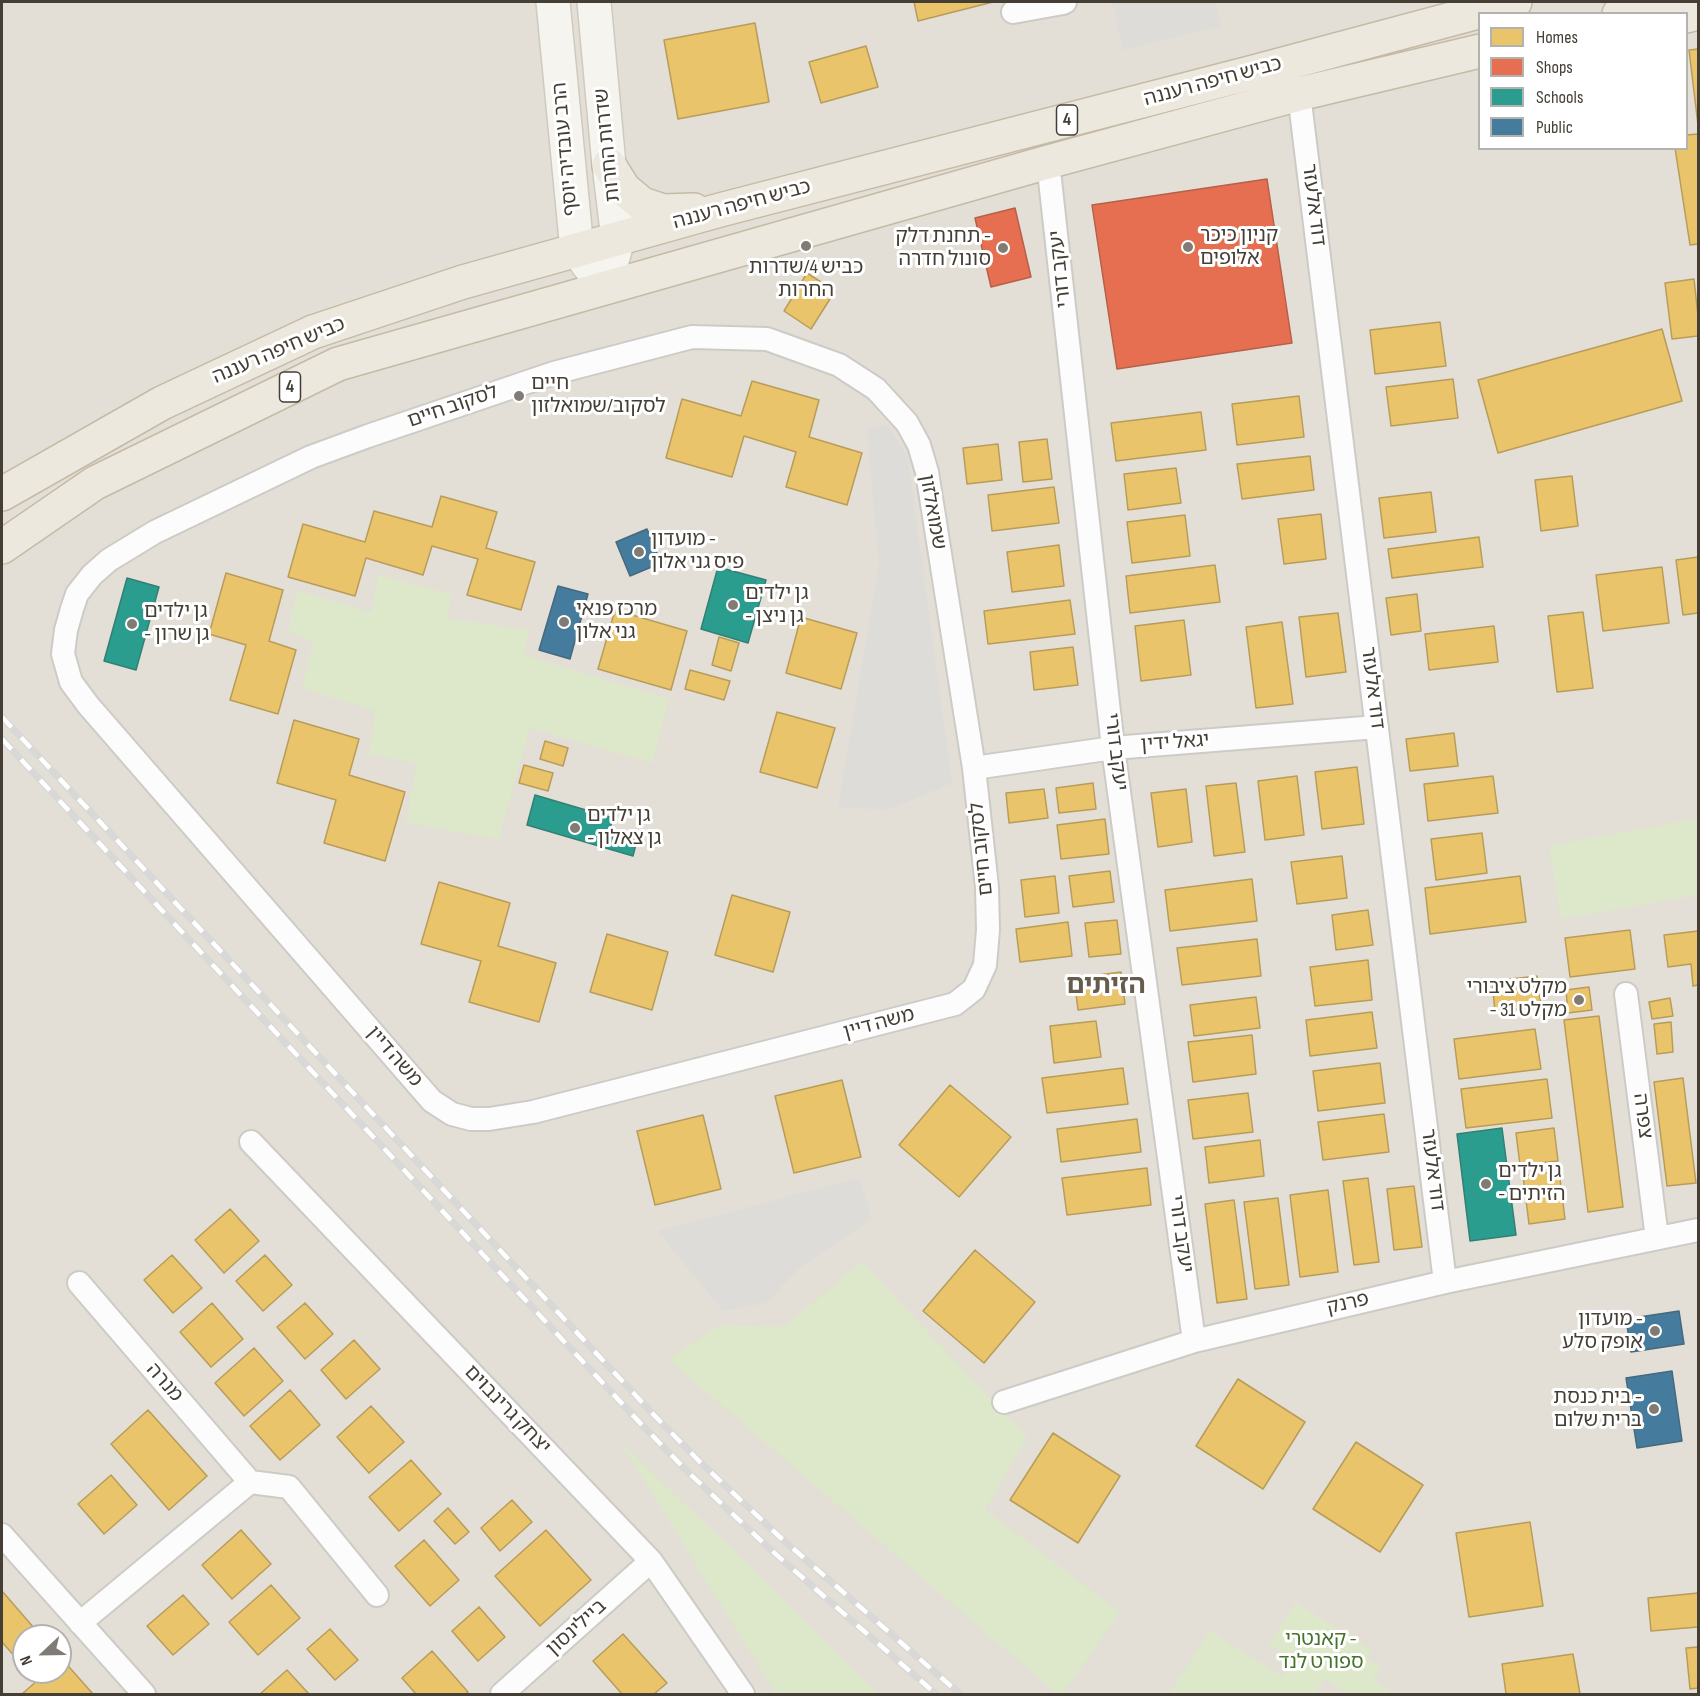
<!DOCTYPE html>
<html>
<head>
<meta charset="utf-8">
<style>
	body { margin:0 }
	#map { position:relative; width:1700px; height:1696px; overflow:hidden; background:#efede8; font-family:"Sofia Sans Condensed",sans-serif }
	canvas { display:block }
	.frame { position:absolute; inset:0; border:3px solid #443e35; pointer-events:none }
	.legend { position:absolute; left:1478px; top:12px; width:210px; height:138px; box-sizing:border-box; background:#fff; border:2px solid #b4b2ae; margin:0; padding:8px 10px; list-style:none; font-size:18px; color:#443e35 }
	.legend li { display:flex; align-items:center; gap:12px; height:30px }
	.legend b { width:30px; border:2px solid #b4b2ae }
	.north { position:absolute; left:12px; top:1624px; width:60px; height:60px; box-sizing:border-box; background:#fff; border:2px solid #b4b2ae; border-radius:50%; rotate:248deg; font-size:16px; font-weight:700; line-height:24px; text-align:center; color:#443e35 }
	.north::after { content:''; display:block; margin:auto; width:21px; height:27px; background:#807b74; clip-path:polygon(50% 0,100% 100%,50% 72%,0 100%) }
</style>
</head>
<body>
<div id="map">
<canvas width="1700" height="1696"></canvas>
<div class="frame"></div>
<ul class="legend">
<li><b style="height:16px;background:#e9c46a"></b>Homes</li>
<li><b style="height:16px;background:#e76f51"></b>Shops</li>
<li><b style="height:16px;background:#2a9d8f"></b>Schools</li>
<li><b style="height:16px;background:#457b9d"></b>Public</li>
</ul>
<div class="north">N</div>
</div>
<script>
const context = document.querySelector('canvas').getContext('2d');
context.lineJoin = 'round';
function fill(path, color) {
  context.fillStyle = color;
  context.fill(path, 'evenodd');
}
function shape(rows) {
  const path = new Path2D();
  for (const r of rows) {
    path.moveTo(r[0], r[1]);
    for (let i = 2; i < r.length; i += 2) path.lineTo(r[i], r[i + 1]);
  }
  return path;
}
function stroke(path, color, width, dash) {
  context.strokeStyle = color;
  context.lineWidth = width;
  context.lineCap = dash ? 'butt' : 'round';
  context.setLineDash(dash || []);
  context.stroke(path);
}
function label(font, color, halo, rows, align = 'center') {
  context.font = font + ' "Sofia Sans Condensed","Noto Sans Hebrew",sans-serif';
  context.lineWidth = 6;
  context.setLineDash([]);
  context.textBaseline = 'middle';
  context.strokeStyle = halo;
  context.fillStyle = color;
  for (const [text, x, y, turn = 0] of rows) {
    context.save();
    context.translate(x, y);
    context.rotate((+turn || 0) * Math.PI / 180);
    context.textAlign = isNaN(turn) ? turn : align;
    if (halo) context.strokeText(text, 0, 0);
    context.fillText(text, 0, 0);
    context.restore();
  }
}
fill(shape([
	[2,2,1698,2,1698,1694,2,1694],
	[1480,14,1686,14,1686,148,1480,148],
	[24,1636,60,1636,60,1672,24,1672]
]), '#e3dfd6');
fill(shape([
	[378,575,451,594,448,619,529,630,524,655,669,699,652,763,530,728,498,840,406,822,417,763,369,755,375,711,302,688,313,643,288,631,297,591,356,607,371,613],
	[1698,818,1698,895,1561,919,1549,846],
	[862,1262,1027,1437,985,1510,1120,1612,1063,1694,1057,1694,668,1359,719,1325,783,1327],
	[621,1443,728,1545,878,1694,776,1694],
	[1296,1602,1372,1651,1367,1659,1381,1668,1373,1680,1395,1694,1348,1694,1325,1679,1315,1694,1169,1694,1210,1631,1283,1677,1294,1660,1269,1644]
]), '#dce8c9');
fill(shape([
	[1112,2,1215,2,1221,26,1123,50],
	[888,424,908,458,952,783,888,810,838,807,879,565,867,430],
	[859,1178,872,1219,798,1269,766,1303,723,1311,658,1231]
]), '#dedcd8');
const homes = shape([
	[914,2,993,2,918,21,914,2],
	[755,23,769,102,678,119,664,40,755,23],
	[866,46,878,87,821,103,809,62,866,46],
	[1698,49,1698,125,1689,50,1698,49],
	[1698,134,1698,244,1690,245,1675,148,1686,148,1686,135,1698,134],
	[807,273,835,291,811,329,784,311,807,273],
	[1694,279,1698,316,1698,336,1672,339,1665,283,1694,279],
	[1440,322,1446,366,1375,374,1370,330,1440,322],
	[1662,329,1682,401,1498,453,1478,380,1662,329],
	[1453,379,1458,418,1391,426,1386,387,1453,379],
	[752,381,819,400,809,437,862,453,847,505,786,487,796,452,744,436,732,477,666,458,682,399,741,416,752,381],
	[1299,396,1304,437,1237,445,1232,404,1299,396],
	[1201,412,1206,450,1116,461,1111,423,1201,412],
	[1047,439,1052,479,1023,482,1019,442,1047,439],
	[998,444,1002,480,967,484,963,448,998,444],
	[1310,456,1314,490,1242,499,1237,464,1310,456],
	[1176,468,1181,503,1128,510,1124,474,1176,468],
	[1572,476,1578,526,1541,531,1535,480,1572,476],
	[1054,487,1059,523,992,531,988,495,1054,487],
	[1431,492,1436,532,1384,538,1379,498,1431,492],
	[441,496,497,512,486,548,535,562,521,610,467,595,478,559,432,546,423,575,366,558,355,596,288,577,303,524,365,542,374,511,432,527,441,496],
	[1321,514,1326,559,1284,564,1278,519,1321,514],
	[1185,515,1190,556,1132,563,1127,522,1185,515],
	[1479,537,1483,567,1392,578,1388,549,1479,537],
	[1059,545,1064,586,1012,592,1007,552,1059,545],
	[1698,557,1698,613,1683,615,1676,560,1698,557],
	[1215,565,1220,602,1130,613,1126,576,1215,565],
	[1662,567,1669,623,1603,631,1596,575,1662,567],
	[226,573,283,590,269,641,296,650,278,714,230,700,246,645,209,634,226,573],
	[1417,594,1421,631,1391,635,1386,598,1417,594],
	[1070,600,1075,634,988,644,984,611,1070,600],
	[615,610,687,631,671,690,598,669,615,610],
	[1583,612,1593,688,1557,692,1548,616,1583,612],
	[1338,613,1346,672,1306,677,1299,617,1338,613],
	[801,617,857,633,841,689,786,673,801,617],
	[1184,620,1191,675,1141,681,1135,626,1184,620],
	[1282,622,1293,704,1256,708,1246,627,1282,622],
	[1494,626,1498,662,1429,670,1425,634,1494,626],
	[719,637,739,643,731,671,712,665,719,637],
	[1073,647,1078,685,1034,690,1030,652,1073,647],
	[690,670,730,681,724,700,685,689,690,670],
	[777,712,835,728,817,788,760,772,777,712],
	[294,720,359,739,349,775,405,792,385,861,324,843,336,800,277,783,294,720],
	[1454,733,1458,766,1410,771,1406,739,1454,733],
	[545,741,568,748,563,766,540,759,545,741],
	[524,765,553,773,548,791,519,783,524,765],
	[1357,767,1364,824,1322,829,1315,772,1357,767],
	[1297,776,1304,835,1265,840,1258,781,1297,776],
	[1493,776,1498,813,1428,821,1424,784,1493,776],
	[1093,783,1096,809,1059,813,1056,788,1093,783],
	[1236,783,1245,852,1214,856,1206,786,1236,783],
	[1044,789,1048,818,1009,823,1006,793,1044,789],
	[1186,789,1192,842,1158,847,1151,793,1186,789],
	[1105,819,1109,854,1061,859,1057,825,1105,819],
	[1482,833,1487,873,1436,880,1431,839,1482,833],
	[1342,856,1347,898,1297,904,1291,862,1342,856],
	[1110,871,1114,902,1073,907,1069,876,1110,871],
	[1055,876,1059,913,1025,917,1021,880,1055,876],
	[1520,876,1526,922,1430,934,1425,888,1520,876],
	[1252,879,1257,921,1170,931,1165,890,1252,879],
	[439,882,510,903,498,946,556,963,539,1022,469,1002,481,961,421,944,439,882],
	[732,895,790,912,773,972,715,955,732,895],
	[1368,910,1373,945,1336,950,1332,915,1368,910],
	[1117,920,1121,954,1089,957,1085,923,1117,920],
	[1068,922,1072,956,1020,962,1016,929,1068,922],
	[1630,930,1635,969,1570,977,1565,938,1630,930],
	[1698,931,1698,985,1693,986,1691,964,1668,967,1664,935,1698,931],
	[607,934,668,952,652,1010,590,992,607,934],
	[1257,939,1261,976,1182,985,1177,948,1257,939],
	[1368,960,1372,1000,1315,1006,1310,967,1368,960],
	[1121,972,1125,1004,1078,1010,1074,978,1121,972],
	[1537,976,1541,1006,1495,1012,1492,981,1537,976],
	[1589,987,1592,1010,1568,1013,1566,990,1589,987],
	[1256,997,1260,1028,1194,1036,1190,1005,1256,997],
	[1670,998,1673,1016,1652,1019,1649,1002,1670,998],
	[1372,1012,1377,1048,1310,1056,1306,1020,1372,1012],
	[1599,1016,1623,1207,1588,1212,1564,1020,1599,1016],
	[1096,1021,1101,1057,1054,1063,1050,1026,1096,1021],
	[1671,1022,1673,1052,1657,1054,1654,1024,1671,1022],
	[1535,1029,1541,1069,1459,1079,1454,1039,1535,1029],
	[1252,1035,1256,1074,1193,1082,1188,1042,1252,1035],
	[1380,1063,1385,1103,1318,1111,1313,1071,1380,1063],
	[1123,1068,1128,1104,1047,1113,1042,1078,1123,1068],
	[1683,1078,1696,1183,1667,1186,1654,1082,1683,1078],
	[1547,1079,1552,1118,1466,1128,1461,1089,1547,1079],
	[842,1080,861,1157,794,1173,775,1096,842,1080],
	[950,1085,1011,1137,959,1197,899,1145,950,1085],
	[1248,1093,1253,1132,1193,1139,1188,1100,1248,1093],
	[1384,1114,1389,1152,1323,1160,1318,1122,1384,1114],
	[703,1115,721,1189,655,1205,637,1131,703,1115],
	[1137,1119,1141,1152,1061,1162,1057,1129,1137,1119],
	[1554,1128,1558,1161,1520,1165,1516,1133,1554,1128],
	[1260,1140,1264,1176,1209,1183,1205,1147,1260,1140],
	[1147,1168,1151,1205,1067,1215,1062,1178,1147,1168],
	[1559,1171,1565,1219,1529,1224,1523,1176,1559,1171],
	[1368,1178,1379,1262,1354,1265,1343,1181,1368,1178],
	[1414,1186,1422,1247,1394,1250,1387,1189,1414,1186],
	[1328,1190,1338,1272,1300,1277,1290,1195,1328,1190],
	[1278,1198,1289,1285,1255,1289,1244,1202,1278,1198],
	[1234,1200,1247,1299,1217,1303,1205,1204,1234,1200],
	[230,1209,259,1241,224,1273,195,1240,230,1209],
	[975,1250,1035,1302,984,1363,923,1311,975,1250],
	[172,1255,202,1288,173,1313,144,1280,172,1255],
	[265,1255,292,1285,263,1311,236,1281,265,1255],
	[212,1303,243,1339,211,1367,180,1332,212,1303],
	[305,1303,333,1334,305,1359,277,1327,305,1303],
	[354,1340,380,1369,346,1399,321,1370,354,1340],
	[254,1348,283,1381,244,1416,215,1383,254,1348],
	[1238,1379,1305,1422,1263,1489,1196,1446,1238,1379],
	[290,1390,320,1425,280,1460,250,1426,290,1390],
	[371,1406,404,1442,369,1473,337,1437,371,1406],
	[148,1410,207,1476,169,1510,111,1444,148,1410],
	[1053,1433,1120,1476,1078,1543,1010,1500,1053,1433],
	[1356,1442,1423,1485,1380,1552,1313,1509,1356,1442],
	[411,1460,441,1494,399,1531,369,1497,411,1460],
	[111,1475,137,1505,104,1534,78,1504,111,1475],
	[512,1500,532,1522,500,1551,481,1528,512,1500],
	[448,1508,469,1532,455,1544,434,1521,448,1508],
	[1530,1522,1543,1606,1469,1617,1456,1533,1530,1522],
	[241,1530,271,1564,232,1599,202,1565,241,1530],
	[546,1530,591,1580,540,1626,495,1576,546,1530],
	[424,1540,459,1580,430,1606,395,1566,424,1540],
	[271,1585,300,1618,258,1655,229,1622,271,1585],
	[2,1591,41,1636,24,1636,24,1651,16,1658,2,1642,2,1591],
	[1698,1593,1698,1627,1651,1631,1648,1598,1698,1593],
	[183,1595,209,1624,173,1655,147,1626,183,1595],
	[479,1607,505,1637,478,1661,452,1631,479,1607],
	[330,1629,358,1660,335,1680,307,1649,330,1629],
	[623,1634,667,1683,654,1694,622,1694,593,1661,623,1634],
	[1698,1647,1698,1688,1690,1689,1686,1648,1698,1647],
	[432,1651,468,1692,466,1694,416,1694,402,1678,432,1651],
	[1573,1654,1580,1694,1506,1694,1502,1664,1573,1654],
	[62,1659,93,1694,22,1694,47,1672,60,1672,60,1661,62,1659],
	[287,1670,309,1694,260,1694,287,1670]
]);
fill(homes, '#e9c46a');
stroke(homes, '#b89c5a', 1.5);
const shops = shape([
	[1267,179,1292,343,1117,369,1092,205,1267,179],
	[1015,208,1031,277,991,287,975,218,1015,208]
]);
fill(shops, '#e76f51');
stroke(shops, '#b66049', 1.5);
const schools = shape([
	[718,567,766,580,748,643,701,629,718,567],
	[127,578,159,587,136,670,104,661,127,578],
	[535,795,613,818,609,832,637,840,633,856,527,825,535,795],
	[1502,1128,1516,1235,1470,1241,1457,1134,1502,1128]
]);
fill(schools, '#2a9d8f');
stroke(schools, '#328074', 1.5);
const public = shape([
	[647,529,661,563,630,576,616,542,647,529],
	[558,586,588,594,570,659,539,650,558,586],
	[1679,1311,1684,1344,1631,1352,1626,1319,1679,1311],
	[1672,1371,1682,1441,1637,1448,1626,1378,1672,1371]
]);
fill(public, '#457b9d');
stroke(public, '#45697e', 1.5);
const minor = shape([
	[1013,12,1063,3,1065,2],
	[1299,94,1445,1282],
	[1048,162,1113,748,1194,1341],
	[692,337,767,339,839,365,876,389,907,423,919,445,927,472,974,768,987,887,988,930,985,965,974,989,955,1004,533,1112,489,1119,471,1119,452,1114,432,1101,88,705,71,682,63,654,66,630,72,609,77,594,92,575,109,560,155,532,311,457,368,436,554,373,692,337],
	[974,768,1113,748,1377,727],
	[1626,994,1657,1238],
	[251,1142,651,1561,743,1694],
	[79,1283,250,1482,289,1487,377,1595],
	[1004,1402,1194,1341,1445,1282,1698,1230],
	[2,1535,144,1694],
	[80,1623,250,1482],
	[502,1694,651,1561]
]);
const secondary = shape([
	[553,2,577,250,605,287],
	[594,2,609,165,618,239,605,287]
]);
const trunk = shape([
	[1619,14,1665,2],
	[1686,16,1698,13],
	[609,165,624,189,642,204,663,211,694,210],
	[2,494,162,403,313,332,463,282,720,210,1250,73,1515,2],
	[2,547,95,483,338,364,1048,162,1299,94,1480,51]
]);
stroke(minor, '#cdcbc6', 26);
stroke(secondary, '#cecabf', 36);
stroke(trunk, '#c5baa5', 36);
stroke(minor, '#fdfcfc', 22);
stroke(secondary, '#f5f4ee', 33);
stroke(trunk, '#ede8de', 33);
const rail = shape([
	[2,717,653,1414,700,1462,781,1538,960,1694],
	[2,739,642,1425,689,1473,771,1550,936,1694]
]);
stroke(rail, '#d8d8d7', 7);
stroke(rail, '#fff', 4.5, [14]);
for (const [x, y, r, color] of [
	[806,246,6,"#807b74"],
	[1188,247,6,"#807b74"],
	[1003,248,6,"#807b74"],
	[519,396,6,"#807b74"],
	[639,552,6,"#807b74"],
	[733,605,6,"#807b74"],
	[564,622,6,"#807b74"],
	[132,624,6,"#807b74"],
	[575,828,6,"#807b74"],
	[1579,1000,6,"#807b74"],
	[1486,1184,6,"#807b74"],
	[1655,1331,6,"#807b74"],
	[1654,1409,6,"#807b74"]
]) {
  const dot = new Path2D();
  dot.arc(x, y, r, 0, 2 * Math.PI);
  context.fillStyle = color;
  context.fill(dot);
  stroke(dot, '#fff', 2);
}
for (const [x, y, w] of [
	[1067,120,21],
	[290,387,21]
]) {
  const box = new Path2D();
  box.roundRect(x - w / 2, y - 15, w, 30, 4.5);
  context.fillStyle = '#fff';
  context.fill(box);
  stroke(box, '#443e35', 1.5);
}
label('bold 18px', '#443e35', null, [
	["4",1067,120],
	["4",290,387]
]);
label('20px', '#443e35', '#fff', [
	["כביש חיפה רעננה",1213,82,-15],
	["שדרות החרות",608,145,-96],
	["הרב עובדיה יוסף",566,149,-95],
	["כביש חיפה רעננה",742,205,-15],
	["דוד אלעזר",1313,205,83],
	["יעקב דורי",1061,269,-96],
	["כביש חיפה רעננה",279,351,-23],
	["לסקוב חיים",453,407,-19],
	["שמואלזון",932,512,80],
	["דוד אלעזר",1372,688,83],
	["יגאל ידין",1175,743,-4],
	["יעקב דורי",1115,752,83],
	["לסקוב חיים",982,849,-96],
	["משה דיין",879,1024,-15],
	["משה דיין",394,1057,49],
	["צפרה",1642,1116,83],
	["דוד אלעזר",1432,1170,83],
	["יעקב דורי",1180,1234,82],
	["פרנק",1348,1304,-13],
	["מנרה",164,1383,49],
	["יצחק גרינבוים",507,1410,46],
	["ביילינסון",577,1628,-42]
]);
label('20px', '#443e35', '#fff', [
	["קניון כיכר",1200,236],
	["אלופים",1200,259],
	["תחנת דלק -",991,237,"right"],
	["סונול חדרה",991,260,"right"],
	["כביש 4/שדרות",806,268,"center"],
	["החרות",806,291,"center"],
	["חיים",531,384],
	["לסקוב/שמואלזון",531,407],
	["מועדון -",651,540],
	["פיס גני אלון",651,563],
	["גן ילדים",745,594],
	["- גן ניצן",745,617],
	["מרכז פנאי",576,610],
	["גני אלון",576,633],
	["גן ילדים",144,612],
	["- גן שרון",144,635],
	["גן ילדים",587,816],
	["- גן צאלון",587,839],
	["מקלט ציבורי",1567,988,"right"],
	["- מקלט 31",1567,1011,"right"],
	["גן ילדים",1498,1172],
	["- הזיתים",1498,1195],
	["מועדון -",1643,1320,"right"],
	["אופק סלע",1643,1343,"right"],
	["בית כנסת -",1642,1398,"right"],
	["ברית שלום",1642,1421,"right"]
], 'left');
label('20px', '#46722c', '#fff', [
	["קאנטרי -",1321,1640],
	["ספורט לנד",1321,1663]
]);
label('bold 26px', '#665c4d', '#fff', [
	["הזיתים",1106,986]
]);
</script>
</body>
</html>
